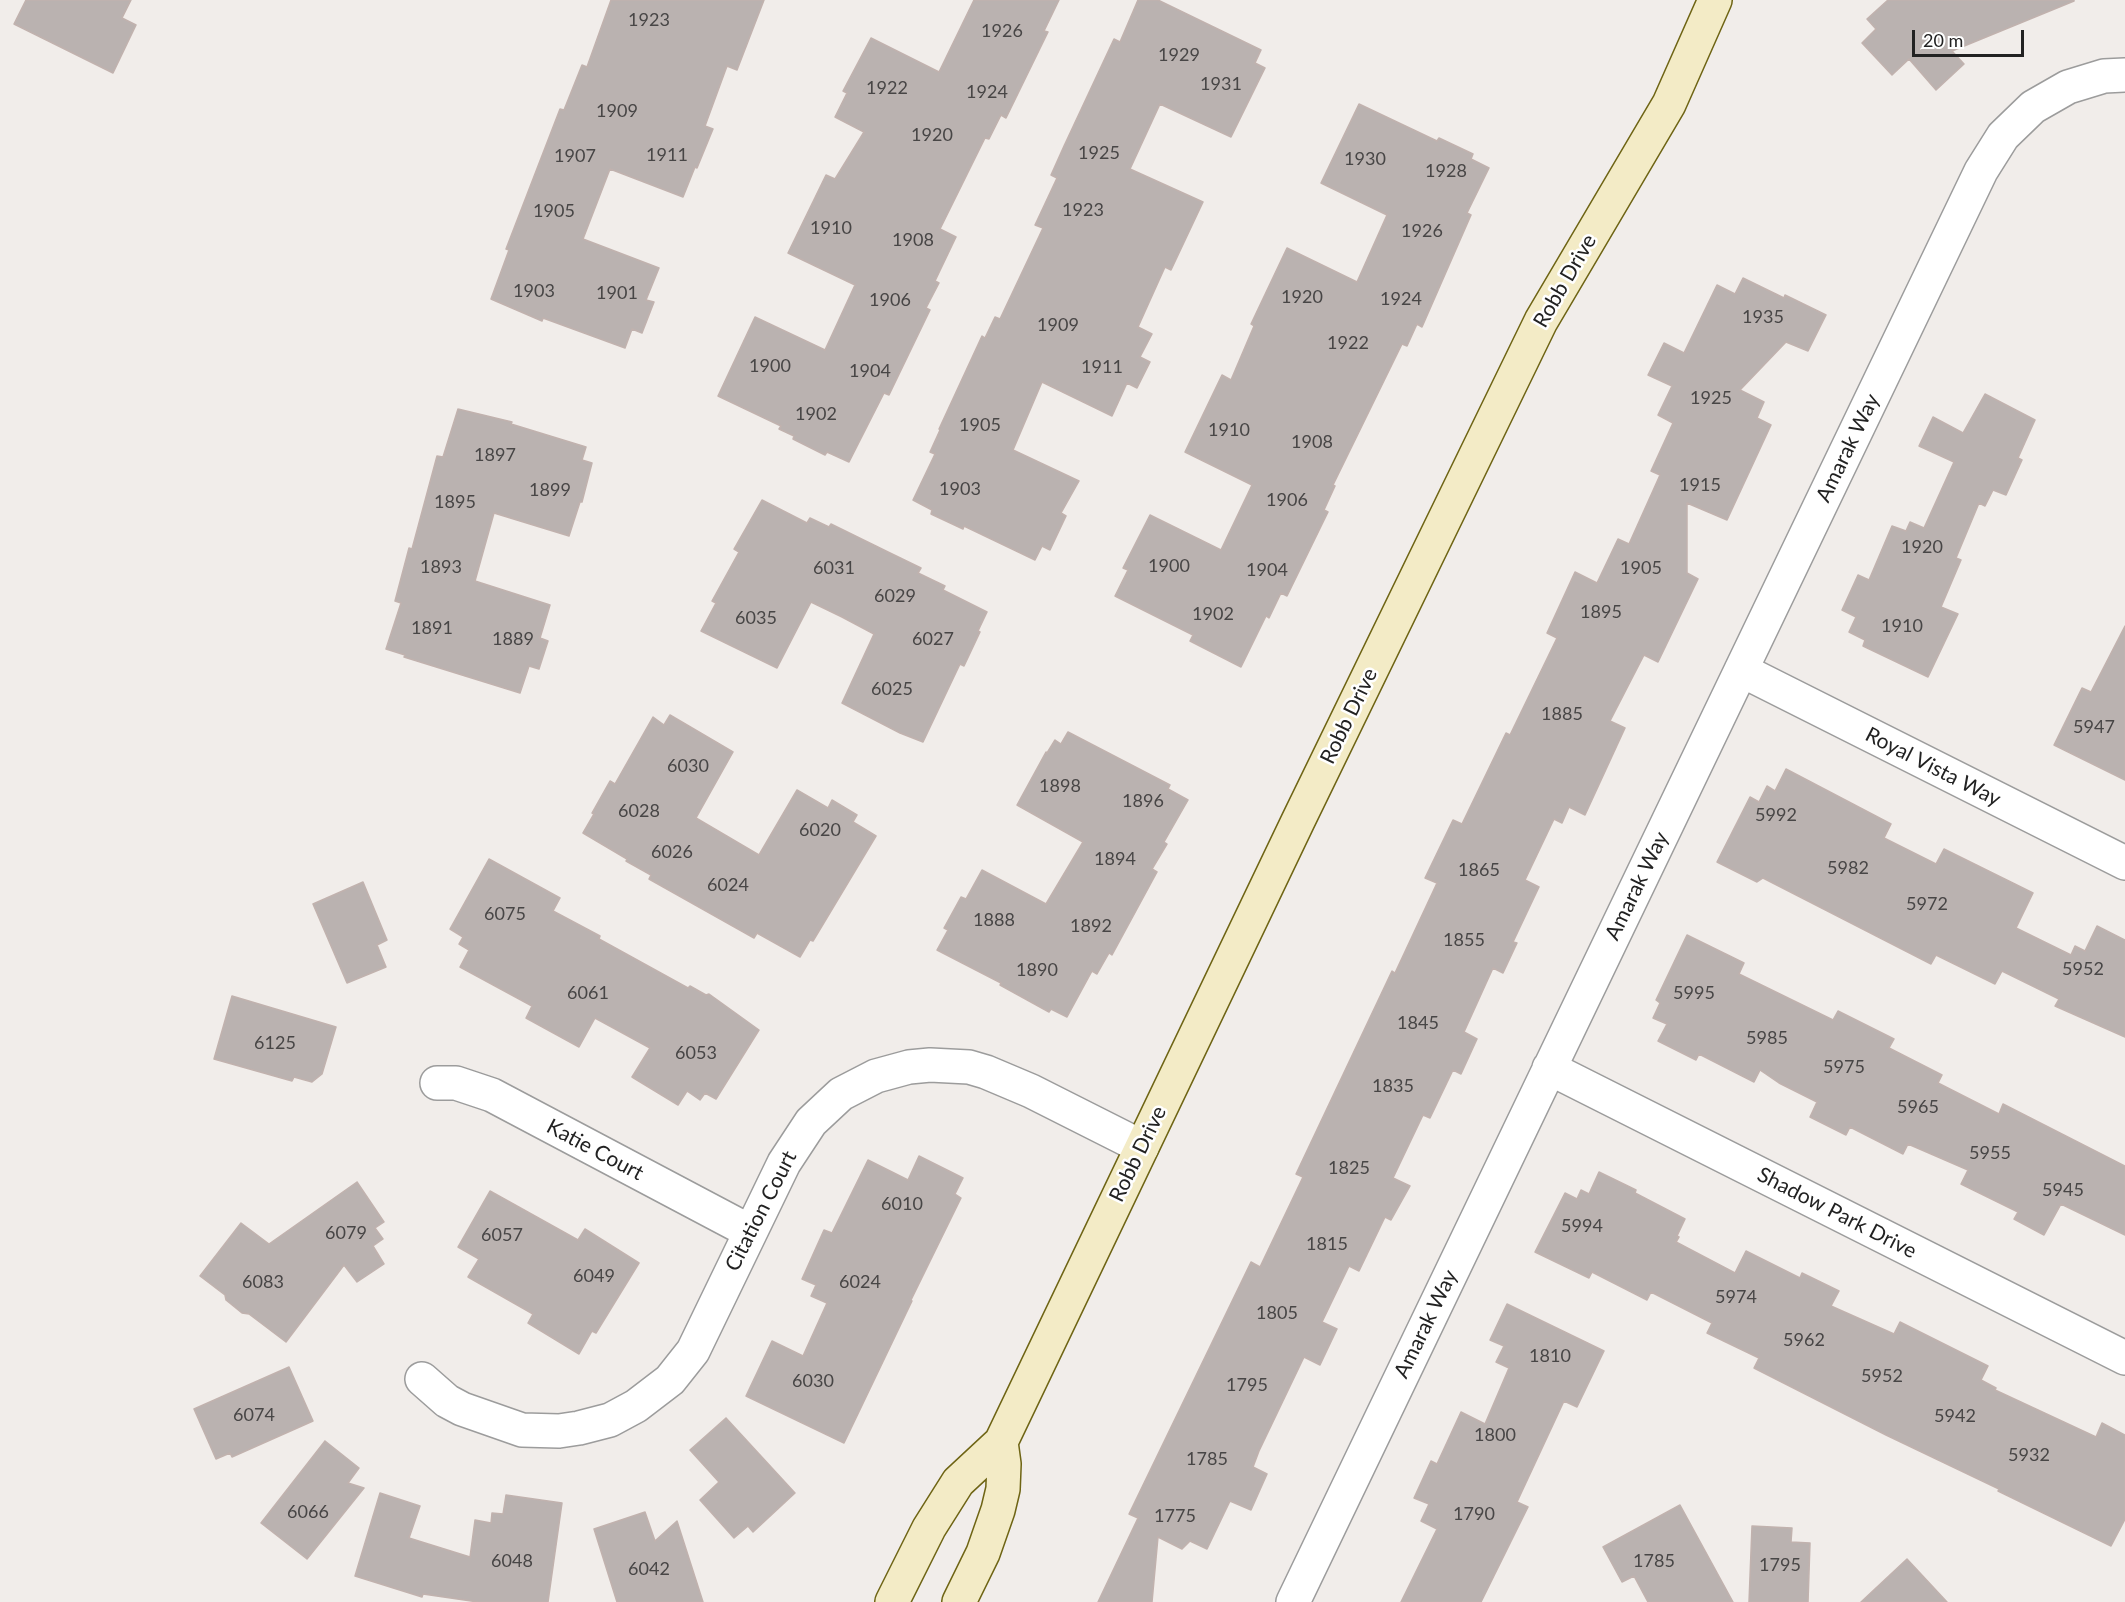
<!DOCTYPE html>
<html>
<head>
<meta charset="utf-8">
<style>
	body { margin:0 }
	#map { position:relative; width:2125px; height:1602px; overflow:hidden; background:#f1edea; font-family:Lato,sans-serif }
	canvas { display:block }
	.scale { position:absolute; left:1912px; top:30px; width:112px; height:27px; box-sizing:border-box; border:3px solid #222; border-top:0; padding-left:8px; font-size:18px; line-height:21px; white-space:nowrap; color:#222; -webkit-text-stroke:4px #fff; paint-order:stroke }
</style>
</head>
<body>
<div id="map">
<canvas width="2125" height="1602"></canvas>
<div class="scale">20 m</div>
</div>
<script>
const context = document.querySelector('canvas').getContext('2d');
context.lineJoin = 'round';
function fill(path, color) {
  context.fillStyle = color;
  context.fill(path, 'evenodd');
}
function shape(rows) {
  const path = new Path2D();
  for (const r of rows) {
    path.moveTo(r[0], r[1]);
    for (let i = 2; i < r.length; i += 2) path.lineTo(r[i], r[i + 1]);
  }
  return path;
}
function stroke(path, color, width, dash) {
  context.strokeStyle = color;
  context.lineWidth = width;
  context.lineCap = dash ? 'butt' : 'round';
  context.setLineDash(dash || []);
  context.stroke(path);
}
function label(font, color, halo, rows, align = 'center') {
  context.font = font + ' Lato,sans-serif';
  context.lineWidth = 5;
  context.setLineDash([]);
  context.textBaseline = 'middle';
  context.strokeStyle = halo;
  context.fillStyle = color;
  for (const [text, x, y, turn = 0] of rows) {
    context.save();
    context.translate(x, y);
    context.rotate((+turn || 0) * Math.PI / 180);
    context.textAlign = isNaN(turn) ? turn : align;
    if (halo) context.strokeText(text, 0, 0);
    context.fillText(text, 0, 0);
    context.restore();
  }
}
const building = shape([
	[26,0,131,0,122,18,136,25,113,73,14,24,26,0],
	[611,0,764,0,737,70,727,66,705,126,713,129,697,168,695,167,683,197,610,169,583,239,659,268,646,300,654,302,642,333,632,329,625,348,543,318,542,321,491,299,509,250,506,249,560,109,564,110,582,65,587,67,611,0],
	[974,0,1059,0,1044,31,1048,32,1006,118,1001,115,989,139,985,138,940,229,956,237,935,281,939,283,926,308,930,310,889,395,884,393,849,462,827,452,825,455,793,439,794,436,779,429,781,426,718,396,755,317,825,350,855,285,788,253,826,175,835,179,864,132,835,117,847,93,843,91,871,38,939,72,974,0],
	[1138,0,1158,0,1261,50,1255,63,1265,68,1231,137,1160,104,1130,169,1203,202,1171,270,1165,267,1138,327,1152,334,1140,357,1150,362,1137,388,1127,383,1112,416,1042,382,1013,450,1079,481,1061,513,1066,516,1050,550,1042,546,1035,560,964,526,963,529,931,514,932,510,913,500,935,454,930,452,940,430,939,429,982,336,985,338,995,317,1000,319,1043,228,1035,225,1057,178,1051,175,1064,146,1114,39,1120,42,1138,0],
	[1888,0,2074,0,2074,1,1952,51,1964,64,1936,90,1909,59,1892,75,1862,43,1876,29,1867,19,1888,0],
	[1359,104,1437,141,1439,138,1473,154,1471,159,1489,168,1467,213,1471,215,1422,327,1417,324,1407,346,1402,344,1333,485,1335,486,1324,510,1328,512,1287,596,1281,593,1269,618,1266,616,1241,667,1190,641,1193,635,1115,596,1128,570,1123,568,1150,515,1221,550,1252,485,1185,452,1222,375,1231,380,1254,326,1251,324,1287,248,1357,282,1387,215,1321,183,1359,104],
	[1743,278,1784,298,1785,295,1826,315,1808,351,1786,342,1740,390,1764,402,1757,418,1771,425,1727,520,1687,503,1687,573,1698,579,1658,662,1644,655,1610,721,1625,728,1585,815,1569,807,1562,823,1554,819,1525,880,1539,887,1513,942,1517,943,1503,973,1493,968,1464,1032,1477,1039,1461,1074,1453,1070,1430,1118,1423,1115,1393,1178,1410,1186,1391,1220,1385,1217,1359,1271,1349,1266,1322,1322,1337,1329,1320,1365,1304,1357,1259,1451,1253,1467,1267,1474,1251,1510,1230,1501,1207,1549,1190,1541,1182,1549,1158,1537,1152,1602,1098,1602,1138,1518,1129,1514,1251,1262,1260,1267,1303,1177,1296,1174,1392,971,1395,973,1437,883,1425,878,1453,820,1462,824,1506,733,1510,735,1557,638,1547,633,1575,572,1597,583,1618,539,1629,544,1660,475,1651,471,1673,423,1658,415,1672,386,1648,375,1664,343,1684,353,1717,285,1735,294,1743,278],
	[1985,394,2035,420,2018,458,2022,460,2006,495,1993,490,1985,506,1979,503,1956,558,1961,560,1941,607,1958,614,1928,677,1863,646,1865,640,1849,632,1856,617,1842,610,1858,575,1869,580,1892,526,1906,531,1910,522,1924,528,1954,462,1919,446,1933,417,1963,433,1985,394],
	[458,409,512,422,511,424,586,447,582,460,592,463,582,502,580,502,569,536,494,513,475,581,550,605,540,638,548,641,539,669,529,666,520,693,404,657,405,655,386,649,401,603,395,601,409,548,412,549,437,456,443,457,458,409],
	[762,500,807,523,810,518,829,527,831,524,888,552,921,568,918,573,945,586,943,590,987,612,978,631,980,632,964,666,960,664,923,742,900,733,842,703,874,634,842,617,811,602,777,668,701,631,716,603,712,601,739,552,734,549,762,500],
	[2125,626,2125,780,2054,745,2082,688,2091,692,2125,626],
	[670,715,733,752,696,818,759,855,797,790,828,808,832,800,857,815,853,822,876,836,813,941,810,940,800,957,757,933,754,938,649,879,651,875,626,861,627,859,583,833,594,814,592,813,610,781,615,784,653,717,664,725,670,715],
	[1068,732,1170,785,1168,789,1188,800,1164,842,1167,844,1152,869,1157,872,1112,955,1109,953,1097,974,1092,971,1067,1017,1051,1009,1049,1012,1000,985,1001,983,937,950,948,930,944,928,961,897,966,899,982,870,1046,904,1083,842,1017,805,1046,752,1047,753,1055,740,1061,744,1068,732],
	[1786,769,1891,824,1884,838,1936,864,1944,849,2033,893,2016,928,2071,955,2075,946,2085,951,2097,926,2125,940,2125,1037,2055,1006,2059,999,2002,971,1995,984,1936,955,1931,964,1763,878,1757,882,1717,862,1750,797,1759,802,1767,786,1775,791,1786,769],
	[489,859,560,898,553,911,600,936,599,939,688,988,690,986,706,995,709,994,759,1030,716,1099,705,1093,700,1100,687,1091,678,1105,632,1077,650,1048,595,1018,579,1047,526,1018,532,1006,460,967,469,950,459,944,463,937,450,929,489,859],
	[363,882,387,940,377,945,386,967,347,983,313,904,363,882],
	[1687,935,1744,963,1739,974,1833,1020,1838,1011,1894,1039,1889,1048,1942,1075,1938,1083,1999,1114,2003,1104,2125,1166,2125,1235,2061,1204,2044,1235,2014,1219,2018,1212,1961,1184,1968,1170,1908,1144,1903,1154,1850,1127,1846,1135,1810,1117,1817,1102,1779,1083,1760,1070,1754,1082,1699,1054,1696,1060,1658,1041,1667,1024,1653,1018,1660,1003,1656,1000,1687,935],
	[232,996,336,1027,322,1074,312,1082,294,1077,292,1081,214,1059,232,996],
	[919,1156,963,1178,955,1194,961,1198,911,1300,912,1301,844,1443,746,1396,772,1341,803,1356,827,1303,811,1296,816,1285,802,1279,824,1230,832,1233,868,1160,908,1180,919,1156],
	[1599,1172,1636,1190,1635,1193,1685,1219,1677,1236,1679,1237,1676,1242,1735,1273,1746,1251,1800,1278,1802,1273,1839,1291,1831,1306,1894,1334,1900,1322,1988,1366,1981,1380,1996,1388,1995,1390,2096,1437,2102,1423,2125,1435,2125,1519,2111,1546,1998,1491,1999,1489,1886,1435,1754,1368,1759,1358,1707,1333,1712,1323,1651,1292,1647,1300,1592,1272,1589,1278,1535,1252,1565,1193,1577,1199,1581,1190,1589,1194,1599,1172],
	[357,1182,384,1222,375,1228,383,1239,373,1246,384,1264,357,1282,344,1265,286,1342,249,1314,242,1313,226,1300,225,1295,200,1276,241,1223,269,1244,357,1182],
	[490,1191,578,1240,585,1229,639,1263,596,1333,592,1331,579,1354,528,1323,533,1314,468,1277,479,1259,458,1247,490,1191],
	[1507,1304,1604,1351,1577,1407,1564,1401,1517,1502,1528,1507,1481,1602,1401,1602,1437,1529,1421,1521,1429,1504,1414,1498,1431,1461,1437,1464,1461,1412,1485,1424,1509,1368,1496,1362,1504,1346,1490,1340,1507,1304],
	[289,1367,313,1421,232,1457,230,1453,216,1459,194,1409,289,1367],
	[726,1418,795,1493,753,1532,748,1526,734,1538,700,1500,719,1482,690,1450,726,1418],
	[325,1441,359,1468,348,1483,364,1488,307,1559,261,1523,325,1441],
	[380,1493,420,1506,409,1538,470,1557,475,1520,491,1523,492,1513,503,1514,506,1495,562,1503,548,1602,478,1602,423,1594,422,1597,355,1576,380,1493],
	[1680,1505,1733,1602,1648,1602,1634,1576,1622,1582,1603,1547,1680,1505],
	[645,1512,655,1541,677,1521,703,1602,617,1602,594,1529,645,1512],
	[1752,1526,1792,1528,1791,1542,1810,1543,1808,1602,1749,1602,1752,1526],
	[1907,1559,1947,1602,1861,1602,1907,1559]
]);
fill(building, '#bab2b0');
stroke(building, '#c1b2ae', 1.5);
const minor = shape([
	[1741,670,2125,863],
	[1549,1068,2125,1358],
	[437,1083,456,1083,492,1095,749,1231],
	[422,1379,447,1401,462,1409,522,1430,559,1431,579,1428,610,1420,636,1406,670,1380,693,1351,784,1163,811,1122,841,1094,876,1076,909,1067,930,1065,969,1067,986,1072,1031,1091,1142,1147],
	[1293,1602,1981,171,2003,136,2033,107,2068,87,2104,76,2125,75]
]);
const secondary = shape([
	[892,1602,929,1528,958,1482,1001,1442,1298,821,1541,321,1669,104,1715,0],
	[959,1602,983,1553,998,1510,1003,1489,1004,1464,1001,1442]
]);
stroke(minor, '#9c9c9c', 36);
stroke(secondary, '#6e6414', 36);
stroke(minor, '#fff', 33);
stroke(secondary, '#f3ebc6', 33);
label('18px', '#484646', null, [
	["1923",649,20],
	["1926",1002,31],
	["1929",1179,55],
	["1931",1221,84],
	["1922",887,88],
	["1924",987,92],
	["1909",617,111],
	["1920",932,135],
	["1925",1099,153],
	["1911",667,155],
	["1907",575,156],
	["1930",1365,159],
	["1928",1446,171],
	["1923",1083,210],
	["1905",554,211],
	["1910",831,228],
	["1926",1422,231],
	["1908",913,240],
	["1903",534,291],
	["1901",617,293],
	["1920",1302,297],
	["1924",1401,299],
	["1906",890,300],
	["1935",1763,317],
	["1909",1058,325],
	["1922",1348,343],
	["1900",770,366],
	["1911",1102,367],
	["1904",870,371],
	["1925",1711,398],
	["1902",816,414],
	["1905",980,425],
	["1910",1229,430],
	["1908",1312,442],
	["1897",495,455],
	["1915",1700,485],
	["1903",960,489],
	["1899",550,490],
	["1906",1287,500],
	["1895",455,502],
	["1920",1922,547],
	["1900",1169,566],
	["1893",441,567],
	["6031",834,568],
	["1905",1641,568],
	["1904",1267,570],
	["6029",895,596],
	["1895",1601,612],
	["1902",1213,614],
	["6035",756,618],
	["1910",1902,626],
	["1891",432,628],
	["1889",513,639],
	["6027",933,639],
	["6025",892,689],
	["1885",1562,714],
	["5947",2094,727],
	["6030",688,766],
	["1898",1060,786],
	["1896",1143,801],
	["6028",639,811],
	["5992",1776,815],
	["6020",820,830],
	["6026",672,852],
	["1894",1115,859],
	["5982",1848,868],
	["1865",1479,870],
	["6024",728,885],
	["5972",1927,904],
	["6075",505,914],
	["1888",994,920],
	["1892",1091,926],
	["1855",1464,940],
	["5952",2083,969],
	["1890",1037,970],
	["6061",588,993],
	["5995",1694,993],
	["1845",1418,1023],
	["5985",1767,1038],
	["6125",275,1043],
	["6053",696,1053],
	["5975",1844,1067],
	["1835",1393,1086],
	["5965",1918,1107],
	["5955",1990,1153],
	["1825",1349,1168],
	["5945",2063,1190],
	["6010",902,1204],
	["5994",1582,1226],
	["6079",346,1233],
	["6057",502,1235],
	["1815",1327,1244],
	["6049",594,1276],
	["6083",263,1282],
	["6024",860,1282],
	["5974",1736,1297],
	["1805",1277,1313],
	["5962",1804,1340],
	["1810",1550,1356],
	["5952",1882,1376],
	["6030",813,1381],
	["1795",1247,1385],
	["6074",254,1415],
	["5942",1955,1416],
	["1800",1495,1435],
	["5932",2029,1455],
	["1785",1207,1459],
	["6066",308,1512],
	["1790",1474,1514],
	["1775",1175,1516],
	["6048",512,1561],
	["1785",1654,1561],
	["1795",1780,1565],
	["6042",649,1569]
]);
label('21px', '#222', '#fff', [
	["Robb Drive",1565,281,-60],
	["Amarak Way",1848,448,-64],
	["Robb Drive",1349,716,-64],
	["Royal Vista Way",1933,767,27],
	["Amarak Way",1637,886,-64],
	["Katie Court",595,1150,28],
	["Robb Drive",1138,1154,-64],
	["Citation Court",761,1211,-63],
	["Shadow Park Drive",1837,1213,27],
	["Amarak Way",1426,1324,-64]
]);
</script>
</body>
</html>
